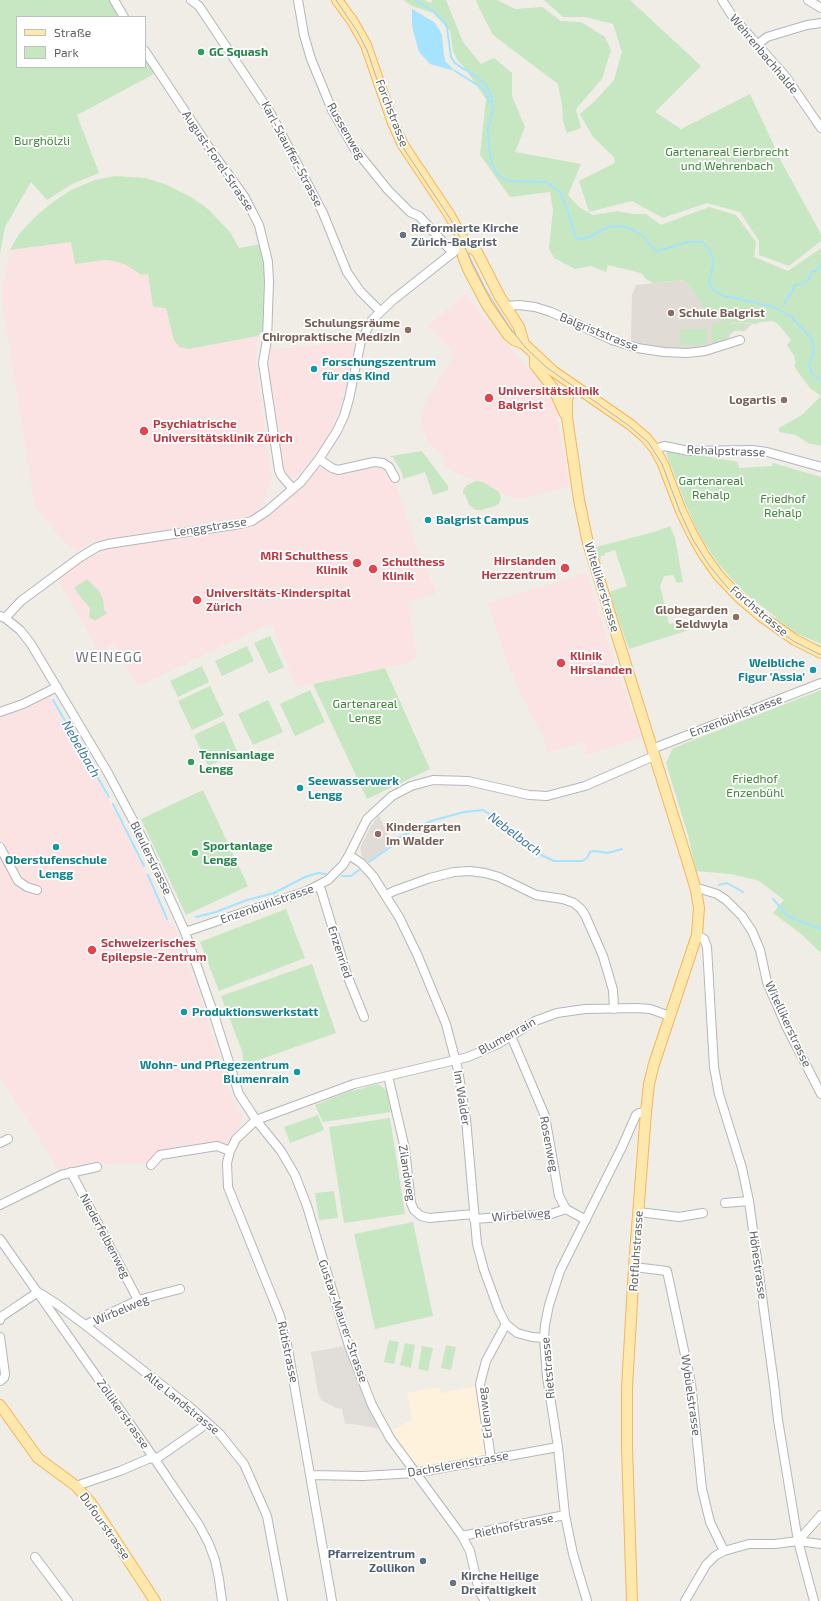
<!DOCTYPE html>
<html>
<head>
<meta charset="utf-8">
<style>
	body { margin:0 }
	#map { position:relative; width:821px; height:1601px; overflow:hidden; background:#f0ece6; font-family:"Exo 2",sans-serif }
	canvas { display:block }
	.legend { position:absolute; left:16px; top:16px; width:130px; height:52px; box-sizing:border-box; background:#fff; border:1px solid #bec0c2; margin:0; padding:5px 7px; list-style:none; font-size:12px; color:#5d6266 }
	.legend li { display:flex; align-items:center; gap:8px; height:20px }
	.legend b { width:20px; border:1px solid #bec0c2 }
</style>
</head>
<body>
<div id="map">
<canvas width="821" height="1601"></canvas>
<ul class="legend">
<li><b style="height:5px;background:#ffe8ab"></b>Straße</li>
<li><b style="height:11px;background:#c7e7c2"></b>Park</li>
</ul>
</div>
<script>
const context = document.querySelector('canvas').getContext('2d');
context.lineJoin = 'round';
function fill(path, color) {
  context.fillStyle = color;
  context.fill(path, 'evenodd');
}
function shape(rows) {
  const path = new Path2D();
  for (const r of rows) {
    path.moveTo(r[0], r[1]);
    for (let i = 2; i < r.length; i += 2) path.lineTo(r[i], r[i + 1]);
  }
  return path;
}
function stroke(path, color, width, dash) {
  context.strokeStyle = color;
  context.lineWidth = width;
  context.lineCap = dash ? 'butt' : 'round';
  context.setLineDash(dash || []);
  context.stroke(path);
}
function label(font, color, halo, rows, align = 'center') {
  context.font = font + ' "Exo 2",sans-serif';
  context.lineWidth = 3.5;
  context.setLineDash([]);
  context.textBaseline = 'middle';
  context.strokeStyle = halo;
  context.fillStyle = color;
  for (const [text, x, y, turn = 0] of rows) {
    context.save();
    context.translate(x, y);
    context.rotate((+turn || 0) * Math.PI / 180);
    context.textAlign = isNaN(turn) ? turn : align;
    if (halo) context.strokeText(text, 0, 0);
    context.fillText(text, 0, 0);
    context.restore();
  }
}
fill(shape([
	[477,1386,488,1454,423,1466,412,1461,391,1429,395,1429,412,1420,407,1393,439,1387,441,1393]
]), '#fef2dc');
fill(shape([
	[345,1346,365,1400,380,1429,353,1424,345,1424,342,1409,336,1408,321,1400,318,1393,311,1352]
]), '#e1deda');
fill(shape([
	[684,280,694,292,703,308,731,324,736,322,752,324,744,332,741,331,734,331,730,335,728,340,697,348,677,350,656,348,631,343,632,295,636,285],
	[379,815,392,844,369,862,363,858,360,848,371,826]
]), '#e0dbd4');
fill(shape([
	[71,242,75,264,105,260,114,261,126,265,142,275,148,274,153,307,166,308,174,341,189,349,258,336,255,357,272,479,263,502,263,506,257,513,250,517,94,541,79,551,66,544,35,508,2,300,2,290,10,250],
	[466,294,479,312,546,389,556,409,569,486,539,494,515,499,443,466,444,456,428,443,424,434,421,421,423,406,454,355,449,347,427,326],
	[355,341,344,396,335,422,324,444,299,474,294,477,289,476,284,472,283,466,268,364,269,350],
	[321,463,330,470,377,465,383,466,390,472,401,498,415,544,437,593,408,601,417,658,407,663,296,687,271,623,138,686,114,644,82,663,80,659,97,648,57,578,94,551,102,548,241,527,259,522,275,510],
	[587,573,614,661,641,737,587,755,583,741,549,753,543,736,520,693,508,665,488,603],
	[49,697,108,798,147,875,166,920,174,925,193,976,218,1052,227,1087,242,1114,242,1121,228,1143,162,1151,148,1163,99,1164,74,1167,60,1171,0,1078,0,717,25,709]
]), '#fce3e3');
fill(shape([
	[0,0,109,0,120,17,17,17,17,67,145,67,145,56,156,73,77,115,99,173,72,184,47,200,31,182,5,227,0,253],
	[403,0,425,0,431,3,432,0,446,0,463,42,481,64,494,58,512,73,512,96,525,127,515,152,581,164,568,195,579,207,593,215,618,211,632,214,646,214,661,225,709,207,736,215,756,242,754,257,788,271,821,248,821,446,808,443,796,435,779,432,779,428,784,425,802,415,821,396,810,388,798,372,794,365,796,363,794,355,787,345,791,340,778,324,773,321,761,322,755,324,736,322,728,324,721,322,719,318,703,308,694,292,684,280,653,283,646,279,641,273,608,265,606,272,591,266,575,269,554,258,549,248,553,210,550,192,510,197,480,155,486,99,463,66,458,61,453,51,450,31,433,13,412,6],
	[476,0,497,0,515,9,542,7,561,21,581,22,605,37,611,50,602,79,576,109,581,128,567,133,563,121,562,105,558,84,493,35,480,10],
	[544,0,630,0,701,66,655,112,681,129,750,94,782,163,821,234,821,241,789,266,759,255,759,241,740,212,707,203,663,218,632,201,589,212,579,181,615,163,614,157,593,137,580,114,595,101,614,80,622,52,613,24,585,17,563,17],
	[115,176,145,178,165,184,191,197,208,209,230,232,239,248,261,244,265,264,265,299,264,329,258,336,189,349,180,347,174,341,166,308,153,307,148,274,142,275,126,265,114,261,105,260,75,264,71,242,10,250,19,234,36,216,53,202,71,190,95,180],
	[713,322,730,325,746,324,744,330,735,330,729,333,728,338,712,343,711,328],
	[707,329,707,344,681,345,680,330],
	[671,450,738,462,739,468,772,466,773,463,821,477,821,644,796,633,776,619,776,617,747,595,720,566,705,544,695,526,686,505,666,453],
	[422,451,448,486,448,490,433,495,425,472,403,479,402,473,393,457,390,458,391,456],
	[476,481,483,482,499,492,501,499,499,503,495,506,481,510,476,510,469,505,465,494,463,494,463,490,467,485],
	[670,526,675,538,683,582,677,583,673,575,664,576,660,586,669,624,684,621,686,631,629,649,609,592,627,586,615,550,605,553,605,555,601,556,600,562,596,547,654,532],
	[87,579,99,591,103,599,104,609,107,613,95,621,89,617,90,608,82,599,74,588],
	[270,636,284,667,269,674,254,643],
	[247,646,254,661,222,676,215,661],
	[202,666,209,682,178,697,170,681],
	[385,668,430,769,367,799,313,684],
	[210,686,224,715,192,730,178,701],
	[310,690,325,722,295,736,280,704],
	[821,690,821,953,800,933,773,913,784,900,759,881,731,874,696,871,688,835,666,763,673,748],
	[268,700,283,732,253,745,238,714],
	[224,721,238,753,208,766,194,735],
	[203,790,248,886,186,915,141,819],
	[286,909,305,958,219,991,200,942],
	[312,964,336,1033,244,1065,242,1051,221,996],
	[378,1084,386,1090,391,1112,323,1122,315,1105,348,1092],
	[318,1115,324,1130,290,1143,284,1127],
	[390,1118,405,1214,344,1223,329,1127],
	[334,1191,338,1218,319,1220,315,1193],
	[413,1222,433,1316,375,1329,354,1234],
	[389,1340,399,1342,394,1364,384,1362],
	[405,1343,415,1345,411,1368,400,1365],
	[446,1345,456,1347,451,1370,441,1368],
	[422,1346,433,1348,428,1371,418,1369]
]), '#c7e7c2');
fill(shape([
	[412,9,434,22,439,29,442,35,444,56,446,62,455,71,430,64,419,52,412,26]
]), '#a6e3ff');
stroke(shape([
	[415,0,435,12,445,23,447,28,451,57,455,63,462,68,470,72,485,84,489,91,492,99,493,109,488,129,489,149,492,164,497,174,507,181,547,182,560,192,567,209,576,238,585,239,608,227,621,226,632,229,643,236,652,248,658,251,688,242,703,242,710,251,714,261,709,284,715,291,721,295,774,307,790,316,810,337,813,342,814,352,809,365,811,373,821,380],
	[455,71,482,88,487,95,489,102,493,102],
	[784,305,786,299,792,292,795,285,801,284,809,279,812,271,816,271,821,264],
	[53,700,109,797],
	[113,804,144,866],
	[369,862,392,846,398,838,431,821,464,812,483,810,511,828,522,842,535,852,554,861,582,861,587,858,590,852,594,851,608,853,622,849],
	[148,875,167,919],
	[342,876,351,876,359,870],
	[719,885,727,883,743,892],
	[773,899,789,917,821,929],
	[196,917,216,912,247,900,274,893,305,877,318,873,326,874]
]), '#a6e3ff', 2);
const minor = shape([
	[114,0,124,17],
	[191,0,199,6,271,114,323,213,347,272,360,291,380,311],
	[298,0,304,35,311,59,332,110,354,148,388,190,410,212,419,216,453,253],
	[722,0,733,17,786,77,821,128],
	[808,0,821,8],
	[757,45,767,37,807,25,821,23],
	[145,51,212,152,244,196,259,225,268,262,269,282,267,340,263,363,279,470,281,475,293,489],
	[506,306,519,305,535,307,551,312,612,340,637,348,664,352,687,353,705,351,740,340],
	[655,449,664,446,689,451,752,450,767,452,821,467],
	[319,459,332,468,338,470,374,462,383,463,389,467,395,478],
	[0,616,5,618,20,630,31,644,108,773,145,843,185,932,215,1018,239,1094,256,1120,281,1151,295,1175,307,1206,349,1346,372,1405,390,1438,462,1536,470,1551,479,1591,485,1601],
	[5,618,21,601,79,558,97,547,108,544,240,524,252,521,267,511,301,482,319,459,337,431,344,416,349,399,361,341,372,320,393,300,465,243],
	[0,712,23,704,57,687],
	[652,749,821,683],
	[0,847,18,881,27,887,37,890],
	[349,855,361,863,373,876,399,917,417,954,446,1024,458,1070,466,1119,477,1244,484,1270,499,1311,506,1324,517,1333,532,1337,544,1338],
	[318,886,321,890,347,975,364,1017],
	[696,890,701,889,717,894,726,900,742,916,752,931,760,950,767,982,786,1026,821,1094],
	[386,895,394,891,430,878,454,872,470,871,485,873,499,877,536,895,563,899,574,903,581,909,585,915,603,956,613,990,614,1009],
	[185,932,307,891,328,880,343,865,349,855,367,819,392,796,411,786,433,780,468,781,529,795,547,796,585,786,654,756],
	[697,935,704,939,707,947,714,1067,719,1094,742,1168,749,1201,774,1384,778,1420,798,1541,814,1601],
	[511,1036,545,1116,559,1196,566,1209,586,1220],
	[388,1076,405,1149,411,1203,414,1210,421,1216,429,1218,474,1214],
	[0,1143,8,1139],
	[151,1165,160,1155,217,1146,230,1151],
	[71,1172,138,1300],
	[725,1203,749,1201],
	[0,1205,61,1175,97,1167],
	[639,1212,679,1217,703,1213],
	[474,1219,530,1215,548,1215,566,1209],
	[0,1239,154,1458,199,1525,209,1544,215,1560,219,1579,222,1601],
	[634,1267,667,1271,691,1383,702,1489,710,1522,724,1551],
	[0,1320,1,1317,38,1292,57,1304,85,1325,191,1408,220,1434,244,1464,267,1516,283,1601],
	[85,1325,138,1300,180,1289],
	[0,1337,5,1374,4,1378,0,1381],
	[491,1459,480,1384,486,1361,506,1324],
	[310,1475,363,1476,415,1473,558,1447],
	[76,1486,120,1471,148,1459,159,1457,208,1423],
	[462,1536,565,1515],
	[798,1541,821,1515],
	[35,1557,68,1601],
	[332,1601,288,1349,280,1316,228,1187,227,1163,230,1151,236,1139,256,1120,354,1084,468,1057,498,1044,535,1021,557,1013,585,1009,637,1008,650,1009,670,1016],
	[587,1601,573,1554,565,1515,558,1447,547,1377,544,1338,545,1325,549,1305,560,1271,622,1147,636,1115,639,1113,646,1112],
	[685,1601,706,1565,715,1556,724,1551,749,1544,775,1544,798,1541,821,1544]
]);
const major = shape([
	[337,0,353,22,366,45,393,123,403,145,449,214,465,243,477,252,500,297,519,327,524,344],
	[465,243,463,256,468,269,487,305,508,335,514,340,524,344,553,371,631,425,646,438,655,449,663,464,681,511,692,534,704,555,718,575,740,598,761,616,795,640,821,653],
	[535,355,535,365,553,388,565,414],
	[573,386,567,399,567,417,579,500,588,543,687,860,696,890,699,908,697,935,654,1064,649,1084,646,1112,634,1267,627,1388,627,1447,632,1601],
	[0,1405,38,1458,76,1486,91,1503,155,1601]
]);
stroke(minor, '#b3b7ba', 10);
stroke(major, '#f2b75d', 12);
stroke(minor, '#fff', 8);
stroke(major, '#ffe8ab', 10);
stroke(shape([
	[336,0,357,31,367,50,392,124,402,146,451,220,486,290,508,325,525,347,546,367,628,425,648,442,662,464,680,512,693,540,709,565,726,586,750,609,773,627,795,642,821,655]
]), '#b4b5b6', 1);
for (const [x, y, r, color] of [
	[201,52,4,"#2e9e5b"],
	[403,235,4,"#6b7280"],
	[671,313,4,"#8d6e63"],
	[408,330,4,"#8d6e63"],
	[314,369,4,"#0f9aa8"],
	[489,398,5,"#e0444e"],
	[784,400,4,"#8d6e63"],
	[144,431,5,"#e0444e"],
	[428,520,4,"#0f9aa8"],
	[357,563,5,"#e0444e"],
	[565,568,5,"#e0444e"],
	[373,569,5,"#e0444e"],
	[197,600,5,"#e0444e"],
	[736,617,4,"#8d6e63"],
	[561,663,5,"#e0444e"],
	[813,670,4,"#0f9aa8"],
	[191,762,4,"#2e9e5b"],
	[300,788,4,"#0f9aa8"],
	[378,834,4,"#8d6e63"],
	[56,847,4,"#0f9aa8"],
	[195,853,4,"#2e9e5b"],
	[92,950,5,"#e0444e"],
	[184,1012,4,"#0f9aa8"],
	[297,1072,4,"#0f9aa8"],
	[423,1561,4,"#5c6f8a"],
	[453,1583,4,"#6b7280"]
]) {
  const dot = new Path2D();
  dot.arc(x, y, r, 0, 2 * Math.PI);
  context.fillStyle = color;
  context.fill(dot);
  stroke(dot, '#fff', 1.5);
}
label('bold 12px', '#27864d', '#fff', [
	["GC Squash",209,52],
	["Tennisanlage",199,755],
	["Lengg",199,769],
	["Sportanlage",203,846],
	["Lengg",203,860]
], 'left');
label('12px', '#5d6266', '#fff', [
	["Wehrenbachhalde",764,54,50],
	["Forchstrasse",392,113,69],
	["Russenweg",346,131,60],
	["Karl-Stauffer-Strasse",292,154,62],
	["August-Forel-Strasse",218,161,56],
	["Balgriststrasse",599,332,22],
	["Rehalpstrasse",726,451,2],
	["Lenggstrasse",210,527,-9],
	["Witellikerstrasse",602,587,73],
	["Forchstrasse",759,611,40],
	["Enzenbühlstrasse",736,716,-21],
	["Bleulerstrasse",151,858,64],
	["Enzenbühlstrasse",267,904,-19],
	["Enzenried",340,952,72],
	["Witellikerstrasse",788,1024,65],
	["Blumenrain",507,1036,-29],
	["Im Walder",462,1098,81],
	["Rosenweg",549,1144,79],
	["Zilandweg",407,1173,81],
	["Wirbelweg",521,1215,-5],
	["Niederfelbenweg",105,1236,62],
	["Rotfluhstrasse",636,1251,-86],
	["Höhestrasse",758,1265,82],
	["Wirbelweg",121,1310,-23],
	["Gustav-Maurer-Strasse",343,1321,71],
	["Rütistrasse",288,1352,78],
	["Rietstrasse",548,1368,-95],
	["Wybüelstrasse",691,1395,82],
	["Alte Landstrasse",182,1403,39],
	["Erlenweg",485,1413,-97],
	["Zollikerstrasse",123,1414,55],
	["Dachslerenstrasse",458,1464,-10],
	["Dufourstrasse",105,1526,55],
	["Riethofstrasse",514,1526,-12]
]);
label('12px', '#3b8635', '#fff', [
	["Burghölzli",42,141],
	["Gartenareal Eierbrecht",727,152],
	["und Wehrenbach",727,166],
	["Gartenareal",711,481],
	["Rehalp",711,495],
	["Friedhof",783,499],
	["Rehalp",783,513],
	["Gartenareal",365,704],
	["Lengg",365,718],
	["Friedhof",755,779],
	["Enzenbühl",755,793]
]);
label('bold 12px', '#5b616d', '#fff', [
	["Reformierte Kirche",411,228],
	["Zürich-Balgrist",411,242],
	["Kirche Heilige",461,1576],
	["Dreifaltigkeit",461,1590]
], 'left');
label('bold 12px', '#785e54', '#fff', [
	["Schule Balgrist",679,313,"left"],
	["Schulungsräume",400,323],
	["Chiropraktische Medizin",400,337],
	["Logartis",776,400],
	["Globegarden",728,610],
	["Seldwyla",728,624],
	["Kindergarten",386,827,"left"],
	["Im Walder",386,841,"left"]
], 'right');
label('bold 12px', '#0d838f', '#fff', [
	["Forschungszentrum",322,362],
	["für das Kind",322,376],
	["Balgrist Campus",436,520],
	["Weibliche",805,663,"right"],
	["Figur 'Assia'",805,677,"right"],
	["Seewasserwerk",308,781],
	["Lengg",308,795],
	["Oberstufenschule",56,860,"center"],
	["Lengg",56,874,"center"],
	["Produktionswerkstatt",192,1012],
	["Wohn- und Pflegezentrum",289,1065,"right"],
	["Blumenrain",289,1079,"right"]
], 'left');
label('bold 12px', '#be3a42', '#fff', [
	["Universitätsklinik",498,391],
	["Balgrist",498,405],
	["Psychiatrische",153,424],
	["Universitätsklinik Zürich",153,438],
	["MRI Schulthess",348,556,"right"],
	["Klinik",348,570,"right"],
	["Hirslanden",556,561,"right"],
	["Herzzentrum",556,575,"right"],
	["Schulthess",382,562],
	["Klinik",382,576],
	["Universitäts-Kinderspital",206,593],
	["Zürich",206,607],
	["Klinik",570,656],
	["Hirslanden",570,670],
	["Schweizerisches",101,943],
	["Epilepsie-Zentrum",101,957]
], 'left');
label('bold 12px', '#4e5e75', '#fff', [
	["Pfarreizentrum",415,1554],
	["Zollikon",415,1568]
], 'right');
label('italic 13px', '#3c78a0', '#fff', [
	["Nebelbach",81,749,60],
	["Nebelbach",515,834,37]
]);
context.letterSpacing = '1px';
label('14px', '#6e7478', '#fff', [
	["WEINEGG",109,657]
]);
context.letterSpacing = '0px';
</script>
</body>
</html>
